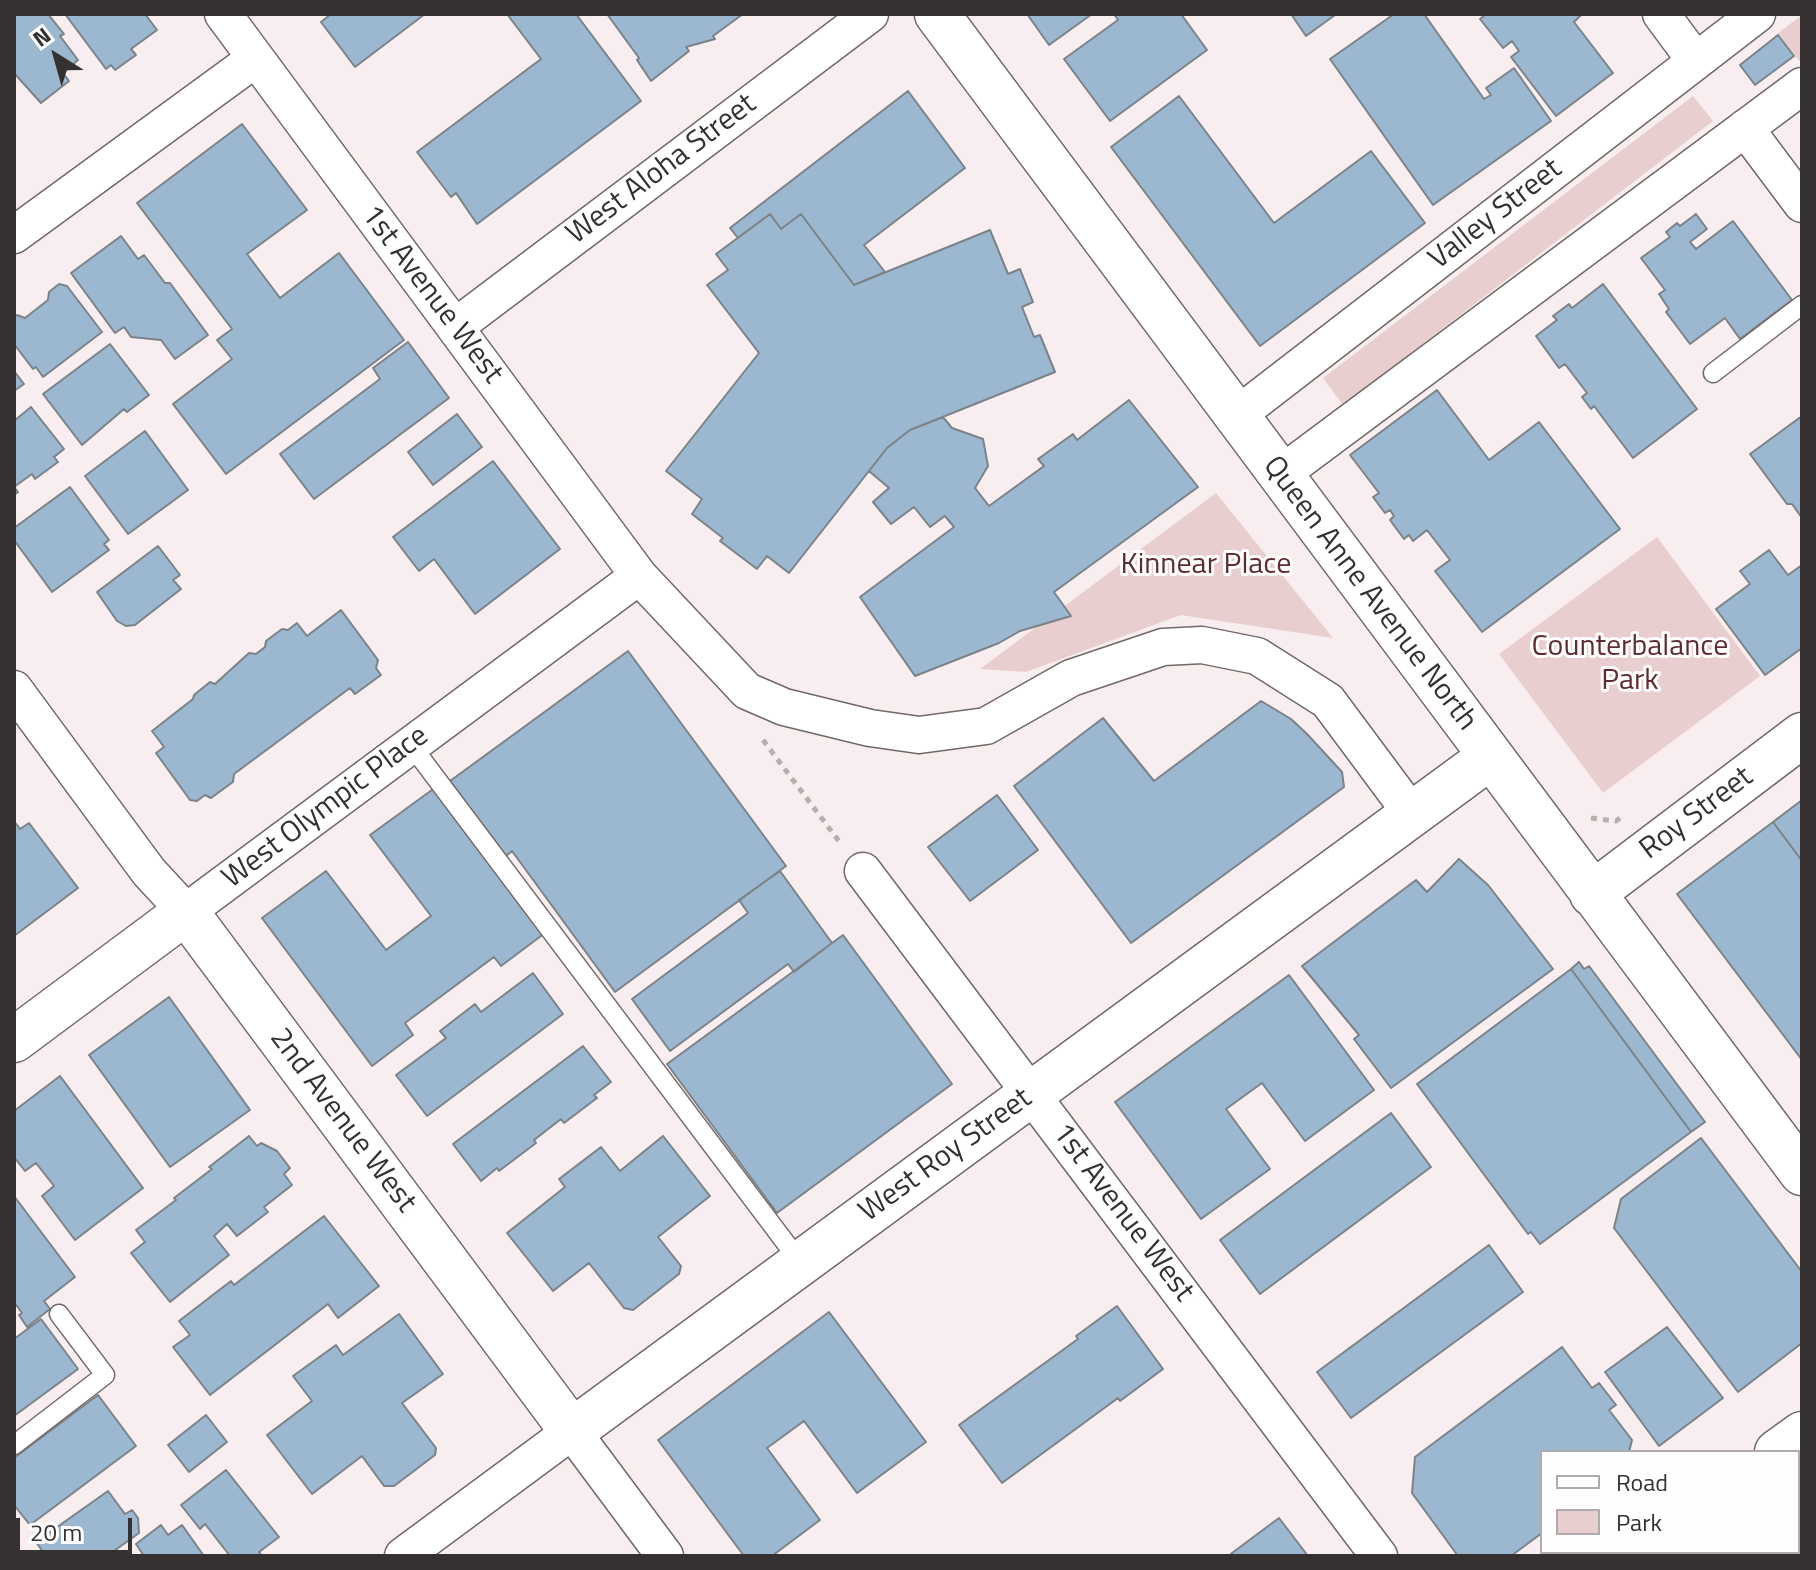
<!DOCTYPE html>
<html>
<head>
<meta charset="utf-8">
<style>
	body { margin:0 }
	#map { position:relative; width:1816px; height:1570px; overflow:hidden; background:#f9eeef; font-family:"Titillium Web",sans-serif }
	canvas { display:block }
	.frame { position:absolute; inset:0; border:16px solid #353131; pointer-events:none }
	.legend { position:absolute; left:1540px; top:1450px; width:260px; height:104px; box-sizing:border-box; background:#fefefe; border:2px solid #aeacac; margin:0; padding:10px 14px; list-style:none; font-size:24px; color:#353131 }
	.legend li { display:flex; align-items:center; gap:16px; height:40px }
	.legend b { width:40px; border:2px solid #aeacac }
	.north { position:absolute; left:16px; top:16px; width:80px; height:80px; -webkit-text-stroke:6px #fefefe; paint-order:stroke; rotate:323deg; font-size:22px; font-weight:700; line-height:32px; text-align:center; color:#353131 }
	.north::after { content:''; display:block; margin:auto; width:28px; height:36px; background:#353131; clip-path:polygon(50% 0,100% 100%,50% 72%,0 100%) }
	.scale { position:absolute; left:16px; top:1518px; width:116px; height:36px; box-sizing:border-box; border:4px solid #353131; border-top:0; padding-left:10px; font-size:24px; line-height:28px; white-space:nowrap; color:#353131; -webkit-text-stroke:6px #fefefe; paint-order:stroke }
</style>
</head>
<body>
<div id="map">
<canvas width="1816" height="1570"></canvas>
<div class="frame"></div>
<ul class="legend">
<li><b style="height:10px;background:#fff"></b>Road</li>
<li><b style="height:22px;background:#e8cecf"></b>Park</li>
</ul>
<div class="north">N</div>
<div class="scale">20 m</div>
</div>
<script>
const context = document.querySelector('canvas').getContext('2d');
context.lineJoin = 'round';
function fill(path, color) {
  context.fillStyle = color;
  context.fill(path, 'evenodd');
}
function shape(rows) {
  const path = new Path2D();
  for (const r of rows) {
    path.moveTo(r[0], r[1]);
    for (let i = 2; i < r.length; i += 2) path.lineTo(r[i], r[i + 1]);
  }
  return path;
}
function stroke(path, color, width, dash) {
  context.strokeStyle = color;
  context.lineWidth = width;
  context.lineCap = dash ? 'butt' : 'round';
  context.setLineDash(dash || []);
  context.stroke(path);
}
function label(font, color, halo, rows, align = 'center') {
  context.font = font + ' "Titillium Web",sans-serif';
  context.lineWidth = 6;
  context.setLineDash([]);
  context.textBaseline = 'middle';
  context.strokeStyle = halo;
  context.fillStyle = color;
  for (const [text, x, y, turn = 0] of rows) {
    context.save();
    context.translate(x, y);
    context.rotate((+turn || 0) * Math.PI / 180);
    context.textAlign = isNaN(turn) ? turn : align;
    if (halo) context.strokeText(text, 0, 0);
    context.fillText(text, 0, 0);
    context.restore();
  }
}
fill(shape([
	[1802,15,1802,58,1799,61,1778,33],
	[1693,96,1713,121,1343,405,1323,378],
	[1216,493,1333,638,1181,615,1026,672,980,669],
	[1657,537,1760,676,1603,793,1499,654]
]), '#e8cecf');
const building = shape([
	[14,14,48,14,64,34,60,36,78,60,63,73,69,81,41,103,14,73,14,14],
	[65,14,145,14,157,30,131,49,136,55,115,70,111,65,106,69,65,14],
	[331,14,425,14,355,67,321,22,331,14],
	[507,14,576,14,641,101,477,224,456,193,451,197,417,152,541,59,507,14],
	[607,14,743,14,713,36,715,39,686,47,689,51,651,81,637,60,639,58,607,14],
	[1027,14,1092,14,1049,45,1027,14],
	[1114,14,1181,14,1207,50,1110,121,1064,59,1118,20,1114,14],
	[1291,14,1334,14,1335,15,1306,36,1291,14],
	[1394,14,1424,14,1484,99,1491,95,1486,88,1514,68,1551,121,1433,205,1330,59,1394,14],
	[1486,14,1582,14,1574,22,1613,73,1556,116,1511,57,1519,51,1512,41,1503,48,1480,19,1486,14],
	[1778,35,1794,56,1755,85,1740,65,1778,35],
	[908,91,965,168,864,245,885,272,854,285,801,214,781,229,770,214,738,238,730,228,908,91],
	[1179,96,1274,223,1371,151,1425,223,1260,346,1111,147,1179,96],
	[242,124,307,210,247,254,280,298,339,253,404,340,226,474,173,404,232,359,217,340,232,329,137,203,242,124],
	[770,214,781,229,801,214,854,285,990,230,1008,274,1020,269,1033,302,1022,307,1034,337,1040,335,1055,372,910,430,887,448,789,573,767,556,757,569,720,541,723,538,692,514,702,499,666,471,759,353,707,285,728,270,716,254,770,214],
	[1696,214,1707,229,1690,242,1696,249,1733,221,1792,300,1740,339,1725,318,1690,344,1666,312,1669,309,1659,294,1665,290,1641,258,1670,237,1666,232,1677,223,1680,226,1696,214],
	[121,236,138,259,144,255,165,283,170,283,208,335,175,359,161,340,131,337,124,327,115,333,71,273,121,236],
	[59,284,67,286,102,332,43,377,36,367,33,369,14,344,14,317,17,315,25,318,48,300,49,292,59,284],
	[1603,284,1697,409,1633,458,1594,406,1591,409,1582,397,1587,393,1565,364,1559,368,1536,336,1557,320,1553,316,1569,304,1572,308,1603,284],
	[408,342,449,398,314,499,280,454,380,379,373,368,408,342],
	[110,344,149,395,127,412,124,409,82,445,43,394,110,344],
	[14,371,24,384,14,391,14,371],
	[1437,390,1489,460,1539,422,1620,529,1482,632,1435,571,1450,560,1427,530,1413,541,1409,535,1404,539,1390,520,1394,516,1390,510,1385,513,1373,497,1379,493,1350,455,1437,390],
	[1129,400,1198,487,1054,592,1071,616,1020,631,999,643,915,676,860,597,954,527,945,516,930,527,914,507,891,524,873,502,889,488,869,471,887,448,910,430,943,417,952,428,983,439,988,466,975,488,989,506,1044,466,1038,459,1073,434,1077,440,1129,400],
	[31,407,64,449,54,457,58,462,35,479,32,474,14,487,18,492,14,495,14,421,31,407],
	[457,414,482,447,433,485,408,452,457,414],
	[1802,416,1802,518,1792,504,1787,504,1750,454,1802,416],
	[145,431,188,490,128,534,85,476,145,431],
	[493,461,560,549,475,614,434,559,419,571,393,537,493,461],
	[70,487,109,540,104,544,109,550,52,592,14,540,14,528,70,487],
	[158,546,180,575,173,580,181,589,135,625,126,626,117,621,97,592,158,546],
	[1769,550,1788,575,1802,565,1802,648,1765,675,1716,609,1750,584,1740,571,1769,550],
	[341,610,378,660,376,668,381,675,355,694,350,688,234,774,233,782,211,798,205,795,197,801,190,800,156,753,164,747,152,731,193,699,194,695,210,682,215,684,249,653,256,654,265,647,266,641,282,629,288,630,297,623,307,636,341,610],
	[628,651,786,866,615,992,512,851,506,856,450,781,628,651],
	[1261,701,1291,719,1307,734,1342,772,1344,787,1131,943,1014,786,1103,718,1154,781,1261,701],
	[436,787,545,933,501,966,494,957,405,1023,413,1035,372,1066,262,918,326,871,386,950,431,916,370,835,436,787],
	[997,795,1038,850,970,901,928,847,997,795],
	[1802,800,1802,861,1773,822,1802,800],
	[14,821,20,829,29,823,78,888,14,936,14,821],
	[1773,822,1802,861,1802,1060,1677,894,1773,822],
	[1459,859,1488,885,1553,969,1391,1088,1354,1039,1359,1035,1302,966,1416,880,1427,892,1459,859],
	[780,871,832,943,794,972,788,964,670,1051,632,999,748,913,739,900,780,871],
	[843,935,952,1084,777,1213,667,1064,843,935],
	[1579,962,1584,969,1589,966,1705,1122,1691,1132,1571,969,1579,962],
	[1571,969,1691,1132,1540,1244,1531,1232,1528,1234,1417,1084,1571,969],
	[533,973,563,1014,427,1116,396,1075,446,1038,440,1031,475,1004,481,1012,533,973],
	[1289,975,1374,1090,1305,1141,1262,1083,1226,1109,1270,1169,1201,1219,1115,1102,1289,975],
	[169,997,250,1110,170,1167,89,1055,169,997],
	[583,1046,611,1082,594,1095,597,1098,564,1123,561,1119,534,1140,536,1143,499,1171,497,1168,481,1181,453,1144,583,1046],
	[60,1076,143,1188,75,1240,42,1196,54,1186,36,1163,25,1171,14,1157,14,1111,60,1076],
	[1391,1113,1431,1167,1260,1294,1220,1240,1391,1113],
	[249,1136,257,1146,261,1143,277,1151,290,1168,284,1174,292,1185,264,1207,268,1212,237,1236,227,1224,214,1236,229,1255,170,1302,131,1253,145,1242,136,1230,176,1200,174,1198,212,1169,209,1167,249,1136],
	[663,1136,710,1196,658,1237,681,1266,679,1274,633,1310,624,1308,589,1263,553,1291,507,1233,565,1187,559,1179,601,1147,620,1171,663,1136],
	[1701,1138,1802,1272,1802,1343,1738,1392,1614,1228,1621,1199,1701,1138],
	[14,1196,75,1277,44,1301,50,1309,27,1327,19,1315,22,1313,14,1302,14,1196],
	[324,1216,379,1286,338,1318,328,1304,210,1395,173,1347,190,1335,179,1321,231,1281,234,1285,324,1216],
	[1489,1245,1523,1292,1351,1418,1317,1372,1489,1245],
	[1117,1306,1163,1369,1120,1401,1118,1398,1002,1483,959,1425,1078,1339,1076,1336,1117,1306],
	[829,1312,926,1442,857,1493,804,1421,767,1448,820,1520,772,1556,744,1556,658,1440,829,1312],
	[399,1314,443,1374,402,1403,436,1448,435,1455,394,1486,384,1486,362,1456,312,1494,267,1435,312,1401,293,1376,336,1345,343,1355,399,1314],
	[41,1319,78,1369,14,1416,14,1339,41,1319],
	[1667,1327,1723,1398,1659,1446,1605,1372,1667,1327],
	[1562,1347,1592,1388,1599,1383,1616,1405,1609,1410,1632,1440,1629,1452,1542,1452,1542,1533,1511,1556,1458,1556,1412,1493,1415,1457,1562,1347],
	[98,1395,136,1446,30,1525,14,1505,14,1458,98,1395],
	[206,1415,227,1442,189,1472,168,1445,206,1415],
	[226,1470,279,1537,259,1552,262,1556,230,1556,205,1524,200,1529,181,1505,226,1470],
	[108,1491,125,1514,132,1510,138,1518,139,1533,107,1556,46,1556,36,1542,108,1491],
	[1279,1518,1308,1556,1229,1556,1232,1553,1279,1518],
	[1802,1518,1802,1556,1755,1556,1757,1552,1798,1552,1798,1521,1802,1518],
	[161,1525,168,1535,182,1525,204,1556,144,1556,136,1544,161,1525]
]);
fill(building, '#9bb8d0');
stroke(building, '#7b8288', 2);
const service = shape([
	[1713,373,1802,305],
	[411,745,800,1262],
	[14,1445,105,1375,59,1314],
	[1736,1552,1739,1556]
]);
const minor = shape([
	[223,14,639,576,747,691,784,707,870,728,919,735,986,726,1071,678,1163,647,1202,645,1257,656,1328,701,1412,814],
	[1661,14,1695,60],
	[1745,128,1802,204],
	[14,235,255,59],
	[455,327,870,14],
	[1236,416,1757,14],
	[1281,474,1802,86],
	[14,689,149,872,186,912,639,576],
	[863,871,1379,1556],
	[403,1556,572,1431,665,1556]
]);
const tertiary = shape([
	[14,1040,186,912,572,1431,1490,757]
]);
const secondary = shape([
	[937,14,1802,1173],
	[1592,894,1802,735],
	[1777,1452,1802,1434],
	[1637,1556,1642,1552]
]);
stroke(service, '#716868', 21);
stroke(minor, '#716868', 39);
stroke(tertiary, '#716868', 47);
stroke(secondary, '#716868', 47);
stroke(shape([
	[763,740,841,844],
	[1591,818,1616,821,1620,818]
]), '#b7afaf', 5, [6, 6]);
stroke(service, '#fff', 18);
stroke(minor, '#fff', 36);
stroke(tertiary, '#fff', 44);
stroke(secondary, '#fff', 44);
label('30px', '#353131', '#fefefe', [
	["West Aloha Street",662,170,-37],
	["Valley Street",1496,215,-38],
	["1st Avenue West",431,295,53],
	["Queen Anne Avenue North",1369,594,53],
	["West Olympic Place",326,808,-37],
	["Roy Street",1697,814,-37],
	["2nd Avenue West",342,1121,53],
	["West Roy Street",946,1156,-36],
	["1st Avenue West",1122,1213,53]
]);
label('30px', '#602c33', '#fefefe', [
	["Kinnear Place",1206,566],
	["Counterbalance",1630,648],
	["Park",1630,682]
]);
</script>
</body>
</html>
